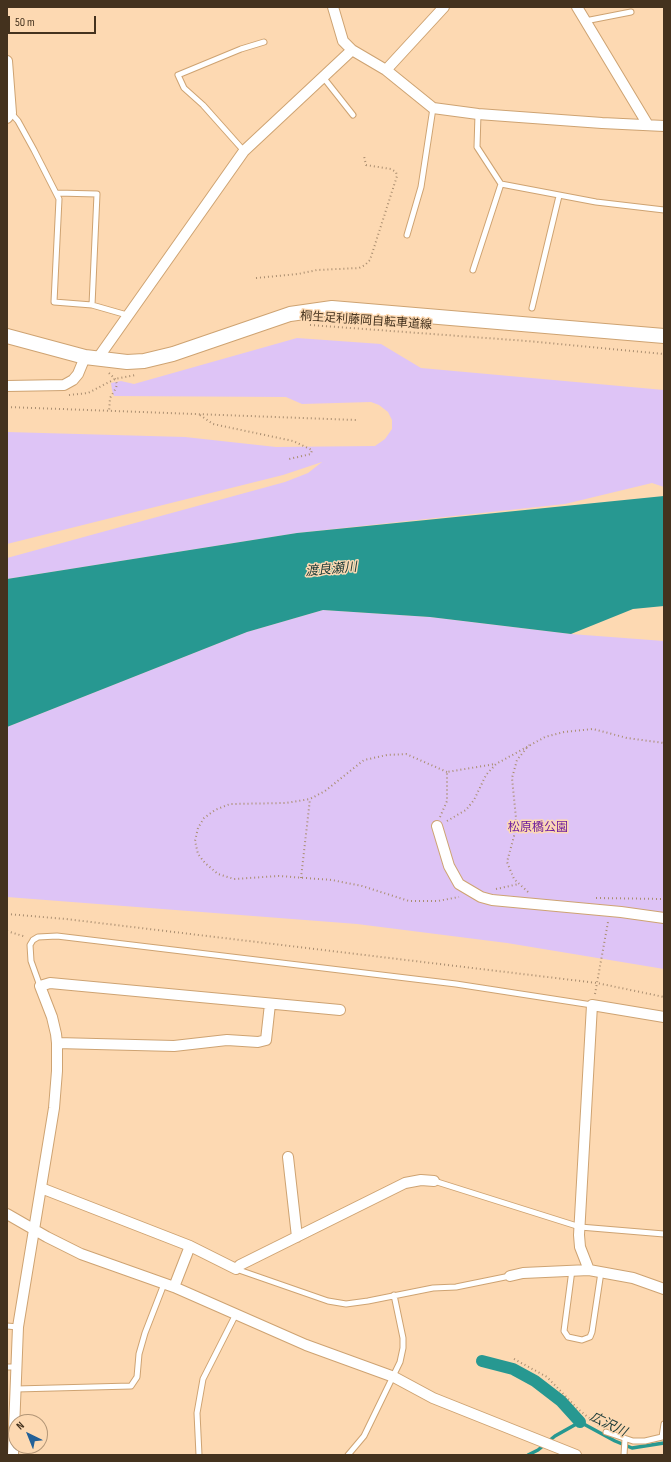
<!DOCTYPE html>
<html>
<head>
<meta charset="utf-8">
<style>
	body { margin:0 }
	#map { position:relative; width:671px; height:1462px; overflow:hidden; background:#fdd9b2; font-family:"Sofia Sans Condensed",sans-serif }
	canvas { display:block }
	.frame { position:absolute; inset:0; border:8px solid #44321e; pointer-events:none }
	.north { position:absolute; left:8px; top:1414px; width:40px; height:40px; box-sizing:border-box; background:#fdd9b2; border:1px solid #b39677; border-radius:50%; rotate:317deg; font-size:11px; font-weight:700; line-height:16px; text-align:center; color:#44321e }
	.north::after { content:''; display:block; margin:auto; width:14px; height:18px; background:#236097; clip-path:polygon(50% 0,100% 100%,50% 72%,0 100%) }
	.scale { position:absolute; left:8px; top:16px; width:88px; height:18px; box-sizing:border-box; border:2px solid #44321e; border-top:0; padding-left:5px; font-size:12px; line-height:14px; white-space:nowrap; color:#44321e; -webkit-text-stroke:3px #fdd9b2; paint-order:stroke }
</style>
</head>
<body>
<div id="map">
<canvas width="671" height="1462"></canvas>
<div class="frame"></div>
<div class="north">N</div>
<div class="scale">50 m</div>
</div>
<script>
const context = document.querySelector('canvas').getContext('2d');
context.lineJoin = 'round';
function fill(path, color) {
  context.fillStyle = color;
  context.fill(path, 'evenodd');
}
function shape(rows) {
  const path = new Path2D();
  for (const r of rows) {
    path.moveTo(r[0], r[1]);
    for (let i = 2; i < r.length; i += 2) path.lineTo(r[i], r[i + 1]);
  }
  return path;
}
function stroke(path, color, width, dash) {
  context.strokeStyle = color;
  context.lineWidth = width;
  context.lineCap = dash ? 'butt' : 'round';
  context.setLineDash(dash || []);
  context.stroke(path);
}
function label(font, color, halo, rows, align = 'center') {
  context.font = font + ' "Sofia Sans Condensed","Noto Sans JP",sans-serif';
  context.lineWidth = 3;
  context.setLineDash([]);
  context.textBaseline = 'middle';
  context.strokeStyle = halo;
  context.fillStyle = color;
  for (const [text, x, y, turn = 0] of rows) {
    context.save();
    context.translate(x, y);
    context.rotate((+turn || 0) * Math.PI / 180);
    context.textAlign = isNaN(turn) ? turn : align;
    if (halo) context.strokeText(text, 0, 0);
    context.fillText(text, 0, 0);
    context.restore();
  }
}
fill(shape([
	[297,338,381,344,421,368,664,390,664,487,652,483,565,504,297,533,7,579,7,558,285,482,308,473,322,462,283,475,7,544,7,432,185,437,276,447,375,446,385,439,392,429,392,420,388,412,379,405,371,402,302,404,286,397,114,396,112,390,111,383,121,381,134,384],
	[323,610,430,617,571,634,664,641,664,969,507,943,357,924,7,897,7,727,247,632]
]), '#dec4f6');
fill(shape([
	[664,496,664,606,633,609,571,634,430,617,323,610,247,632,7,727,7,579,297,533]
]), '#279891');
stroke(shape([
	[528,1455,538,1450,555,1436,580,1422,615,1441,632,1448,664,1443]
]), '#279891', 3.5);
stroke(shape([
	[482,1361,513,1369,535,1381,561,1401,580,1422]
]), '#279891', 12);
const lane = shape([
	[585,21,631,12],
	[323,77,353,115],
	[11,113,18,121,34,150,59,199,54,302,92,305,127,315],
	[478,114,477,147,501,184,596,202,664,210],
	[244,151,203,105,184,88,178,75,241,49,264,42],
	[57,193,97,194,92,305],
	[407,235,421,187,433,108],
	[473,270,501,184],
	[532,308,559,196],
	[40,986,31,961,30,945,33,940,38,937,57,936,456,984,592,1005],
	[434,1181,580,1227,664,1234],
	[236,1269,328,1301,346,1304,368,1301,433,1288,456,1287,510,1276],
	[572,1270,564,1331,568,1337,582,1340,590,1337,592,1332,601,1272],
	[7,1326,18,1327],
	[7,1367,17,1367],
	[16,1389,131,1386,137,1377,139,1354,145,1333,164,1284],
	[606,1432,633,1441,645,1441,662,1437,664,1424],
	[199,1455,197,1413,203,1379,236,1314],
	[348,1455,364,1436,400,1362,403,1348,403,1338,394,1295],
	[624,1455,625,1439]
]);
const street = shape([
	[333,7,343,41,352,50,386,70,433,108,478,114,602,123,664,126],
	[577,7,648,125],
	[7,61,11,113,7,118],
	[386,70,444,7],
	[98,358,244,151,352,50],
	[7,386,64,385,73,380,78,374,85,357],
	[437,826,449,866,459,884,481,897,492,900,621,912,664,918],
	[57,1043,174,1046,227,1040,258,1042,266,1040,270,1004],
	[288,1157,297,1237],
	[41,1188,190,1246,236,1269,240,1265,405,1183,421,1180,434,1181],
	[7,1214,47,1237,81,1254,174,1287,306,1345,394,1377,433,1398,576,1455],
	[589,1270,580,1247,579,1235,592,1005,664,1017],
	[510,1276,523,1273,589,1270,633,1278,664,1289],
	[174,1287,190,1246],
	[13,1455,18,1327,54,1108,57,1071,57,1043,56,1034,52,1017,40,986,50,983,340,1010]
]);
const secondary = shape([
	[7,336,85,357,127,362,144,361,173,354,290,314,332,308,664,336]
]);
stroke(lane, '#cea372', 7);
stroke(street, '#cea372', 12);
stroke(secondary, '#cea372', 16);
stroke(shape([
	[256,278,298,274,317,270,359,268,365,265,370,260,397,176,396,172,391,169,366,165,364,156],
	[310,325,527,341,664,354],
	[109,373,115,379,117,384,116,388,110,398,109,412],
	[69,395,88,393,115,379,136,375],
	[7,407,356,420],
	[200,415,213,424,293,441,312,450,311,454,289,459],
	[447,772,406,754,387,755,364,760,325,791,310,799,286,803,230,804,215,810,204,818,198,828,195,841,198,854,205,863,218,874,234,879,279,876,332,880,362,886,409,901,438,901,459,897],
	[440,817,447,801,447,772,495,764],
	[447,821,466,810,474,800,486,775,496,764,545,737,564,732,593,729,627,738,664,743],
	[301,878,310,799],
	[496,889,519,884],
	[528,892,514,879,507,862,514,836,516,818,512,778,517,760,529,745],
	[596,898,664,899],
	[7,914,66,919,597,983,664,997],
	[7,931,26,937],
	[595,994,608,922],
	[514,1359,547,1377,578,1409,600,1427]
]), '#aa8e70', 2, [1, 3]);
stroke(lane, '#fff', 5);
stroke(street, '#fff', 10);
stroke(secondary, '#fff', 14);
label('12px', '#44321e', '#fdd9b2', [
	["桐生足利藤岡自転車道線",366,321,4]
]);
label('12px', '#6e1d9d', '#fdd9b2', [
	["松原橋公園",538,828]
]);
label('italic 13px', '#193937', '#fdd9b2', [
	["渡良瀬川",331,570,-5],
	["広沢川",608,1425,26]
]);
</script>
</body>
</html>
